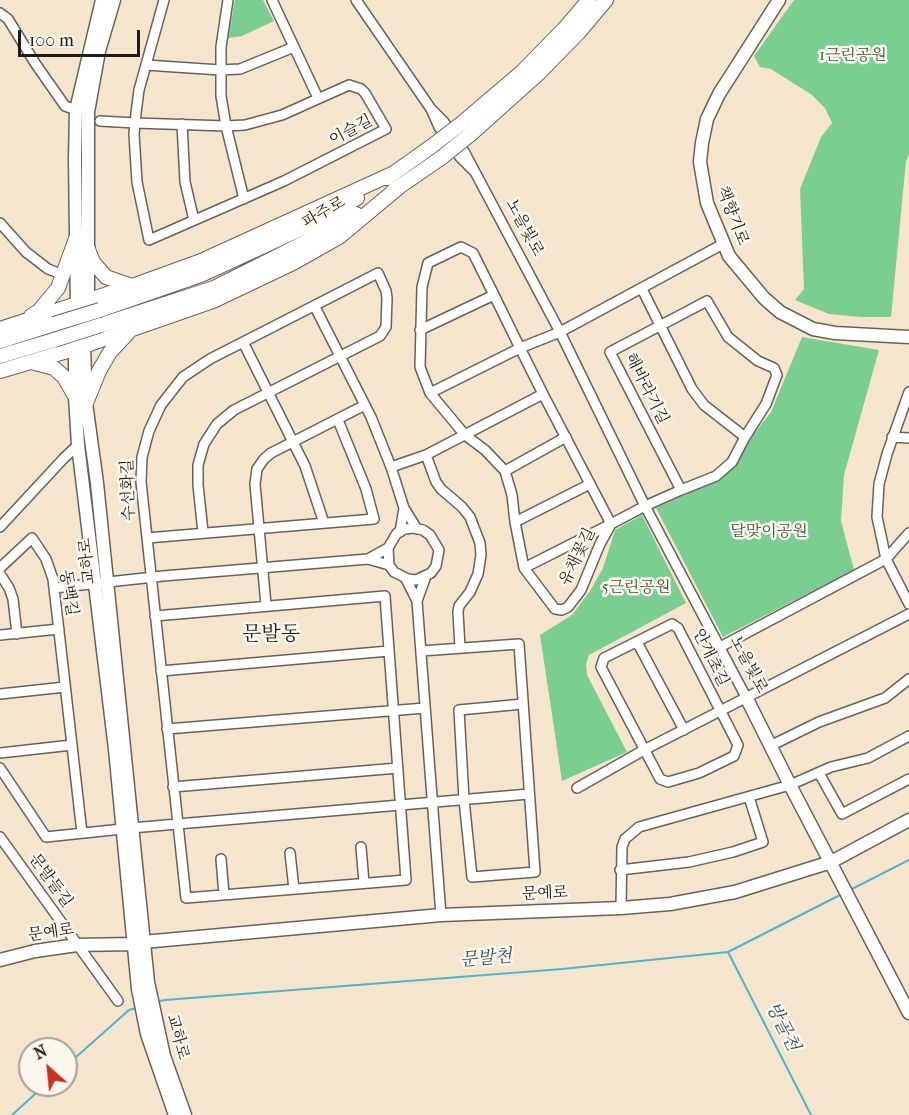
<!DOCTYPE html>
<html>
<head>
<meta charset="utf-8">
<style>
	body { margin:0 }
	#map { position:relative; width:909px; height:1115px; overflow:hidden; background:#f6e5cd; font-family:"IM FELL French Canon",serif }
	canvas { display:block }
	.north { position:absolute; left:18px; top:1037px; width:60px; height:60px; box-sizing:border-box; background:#fbf7ec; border:2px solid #a29f99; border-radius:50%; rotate:333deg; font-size:16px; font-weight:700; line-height:24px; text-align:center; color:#1c1c1c }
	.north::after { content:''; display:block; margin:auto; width:21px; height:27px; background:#c8321e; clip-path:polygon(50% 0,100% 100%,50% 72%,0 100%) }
	.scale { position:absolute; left:18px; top:30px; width:122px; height:27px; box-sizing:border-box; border:3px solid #1c1c1c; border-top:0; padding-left:8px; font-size:18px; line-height:21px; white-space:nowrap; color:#1c1c1c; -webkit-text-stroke:4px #fbf7ec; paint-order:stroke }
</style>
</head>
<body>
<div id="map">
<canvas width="909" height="1115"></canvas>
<div class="north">N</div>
<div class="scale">100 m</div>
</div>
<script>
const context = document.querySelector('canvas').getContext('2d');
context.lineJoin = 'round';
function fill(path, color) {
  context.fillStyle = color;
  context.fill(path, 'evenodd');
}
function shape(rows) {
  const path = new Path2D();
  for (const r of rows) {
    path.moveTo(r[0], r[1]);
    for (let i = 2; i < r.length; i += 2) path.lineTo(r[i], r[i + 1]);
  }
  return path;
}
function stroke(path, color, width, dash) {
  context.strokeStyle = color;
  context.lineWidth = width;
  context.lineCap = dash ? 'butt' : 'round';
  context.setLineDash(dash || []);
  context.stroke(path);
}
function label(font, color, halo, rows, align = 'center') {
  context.font = font + ' "IM FELL French Canon","Noto Serif KR",serif';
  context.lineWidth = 5;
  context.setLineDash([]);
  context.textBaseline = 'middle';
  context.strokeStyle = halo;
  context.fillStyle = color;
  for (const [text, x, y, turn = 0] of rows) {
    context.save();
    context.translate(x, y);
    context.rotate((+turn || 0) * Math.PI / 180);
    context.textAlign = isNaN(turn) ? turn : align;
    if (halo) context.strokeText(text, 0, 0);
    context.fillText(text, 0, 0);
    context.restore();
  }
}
fill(shape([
	[235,0,263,0,274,21,242,36,228,38],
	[794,0,909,0,909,155,906,161,891,317,860,317,829,314,795,300,804,289,800,189,821,137,832,123,825,108,812,95,771,69,760,67,754,56],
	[802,337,879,350,844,475,841,521,854,570,723,637,656,508,721,478,734,467,749,440,771,412],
	[642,515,686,603,589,655,586,664,587,675,627,752,562,781,540,635,572,615,590,591,603,568,615,530]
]), '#7bce91');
stroke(shape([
	[850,890,909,860],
	[728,952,811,1115],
	[156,1002,165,1000,562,969,728,952,842,894],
	[66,1066,129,1010,136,1008],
	[12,1115,45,1085]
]), '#4eb5cc', 2);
const minor = shape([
	[228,0,221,47,221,96,226,126,244,199],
	[272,0,318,98],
	[356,0,431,109,444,122,465,153,475,172,460,157,439,127,431,109],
	[0,13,8,19,35,63,65,106,76,110],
	[146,65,220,70,240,69,294,47],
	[100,121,135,123,226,126,245,125,282,115,349,85,361,89,365,93,386,129,284,181,149,240,137,182,134,134,135,123,136,113,139,90,164,0],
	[182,124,185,182,194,220],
	[475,172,560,332,645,506,746,697],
	[0,223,26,252,48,269,64,275],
	[642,289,692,389,704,405,745,437],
	[707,301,728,337,758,361,774,368,777,375,766,404,745,437,732,462,716,476,681,490,610,352,707,301],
	[315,307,371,417,391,467,404,508],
	[420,330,494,295],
	[243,342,305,466,324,523],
	[909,392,887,454,879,484,877,517,886,559,909,604],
	[430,393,465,435,485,450,505,471,512,495,515,522,524,568],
	[892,437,909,438],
	[426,455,436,482,441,489,462,507,470,517,480,543,481,555,478,574,470,592,459,606,458,612,460,648],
	[391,467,426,455,543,394],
	[505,471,566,437],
	[681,490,645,506,611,524,524,568,555,609,562,610,568,607,581,590,600,544,611,524,543,394,520,348,494,295,473,253,461,247,428,263,422,287,420,367,430,393,520,348,560,332,723,244],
	[515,522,590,484],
	[0,527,64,458,78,445],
	[400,532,404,508,417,529],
	[147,538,374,519,366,489,338,420],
	[388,548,389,565,394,572,408,579,416,580,431,573,436,566,439,550,430,535,423,530,414,528,405,529,397,533,388,548,368,559,389,565],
	[0,568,32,538,46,559,53,579,82,833],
	[0,574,9,588,13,599,17,634],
	[406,579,417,601,426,576],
	[54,588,163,576,368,559],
	[417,601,441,915],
	[266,605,255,484,257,469,264,459,271,453,365,405],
	[155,616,385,596,406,880,186,898,141,482,142,457,149,431,161,405,183,377,210,359,378,273,386,291,387,298,386,327,380,336,234,410,217,424,204,444,198,465,198,485,203,532],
	[672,624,678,628,738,745,734,756,699,773,668,782,660,779,601,667,604,658,672,624],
	[0,635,59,629],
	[637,642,684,730],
	[720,647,886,559,909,533],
	[421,651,519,644,535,872,472,877,464,800,459,710,523,704],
	[161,671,389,651],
	[0,694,65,687],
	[167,729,425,708],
	[770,746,819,722,885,698,909,679],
	[0,753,72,745],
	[0,768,46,837,122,829],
	[819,773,842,814,909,779],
	[173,787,398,768],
	[577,788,644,750,909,614],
	[131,828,529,794],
	[0,837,118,1001],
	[361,847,364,883],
	[290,853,294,889],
	[221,859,224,895],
	[620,870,689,862,733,852,763,842,749,797],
	[621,908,622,847,625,839,639,827,790,785,831,767,868,758,909,736]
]);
const tertiary = shape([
	[114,0,99,51,88,112,88,300,84,346,86,403,97,483,148,982,164,1056,185,1115],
	[779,0,719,94,707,119,702,143,700,162,707,203,729,256,764,298,780,312,813,329,835,333,909,337],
	[77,311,75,159,76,110,102,0],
	[75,340,75,396,78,445,115,749,138,989,147,1034,175,1115],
	[746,697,790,785,909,1013],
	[0,960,35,951,77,945,133,944,143,942,441,915,621,908,670,904,735,892,831,862,909,820]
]);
const secondary = shape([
	[462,123,523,71,565,28,589,0],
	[472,133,539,73,579,32,606,0],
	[387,178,432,146],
	[393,191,441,158],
	[88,249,93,262,106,277,132,286],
	[100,310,201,275,318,221,357,198],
	[31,316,39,311,58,288,77,236],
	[101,325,214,288,324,233,356,214],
	[0,329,132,286,201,261,394,173],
	[0,341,54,324],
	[0,356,54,340],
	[31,362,54,368,64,377,75,396],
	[0,371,84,346,213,301,293,263,339,237,399,187],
	[86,403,99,371,110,352,128,333]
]);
stroke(minor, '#68625a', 12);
stroke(tertiary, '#68625a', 15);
stroke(secondary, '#68625a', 16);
stroke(minor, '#fff', 9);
stroke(tertiary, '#fff', 12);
stroke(secondary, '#fff', 14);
const secondaryBridge = shape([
	[432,146,462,123],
	[441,158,472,133],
	[54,324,100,310],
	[54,340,101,325]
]);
stroke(secondaryBridge, '#68625a', 16, []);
stroke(secondaryBridge, '#fff', 14);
label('16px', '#3d5a45', '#fbf7ec', [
	["1근린공원",853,56],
	["달맞이공원",769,532],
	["5근린공원",636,588]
]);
label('16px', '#1c1c1c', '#fbf7ec', [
	["이슬길",351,131,-28],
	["파주로",324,213,-30],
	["책향기로",732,216,69],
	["노을빛로",524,228,62],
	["해바라기길",646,389,63],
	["수선화길",129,490,-92],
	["유채꽃길",578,557,-64],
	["교하로",88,561,-96],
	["동백길",68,593,81],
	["안개초길",710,658,64],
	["노을빛로",748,665,62],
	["문발들길",50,881,54],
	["문예로",545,894,-2],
	["문예로",51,933,-8],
	["교하로",177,1037,75]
]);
label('italic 18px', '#305962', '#fbf7ec', [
	["문발천",486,959,-5],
	["방골천",782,1027,63]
]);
label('20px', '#1c1c1c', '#fbf7ec', [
	["문발동",271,635]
]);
</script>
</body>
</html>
